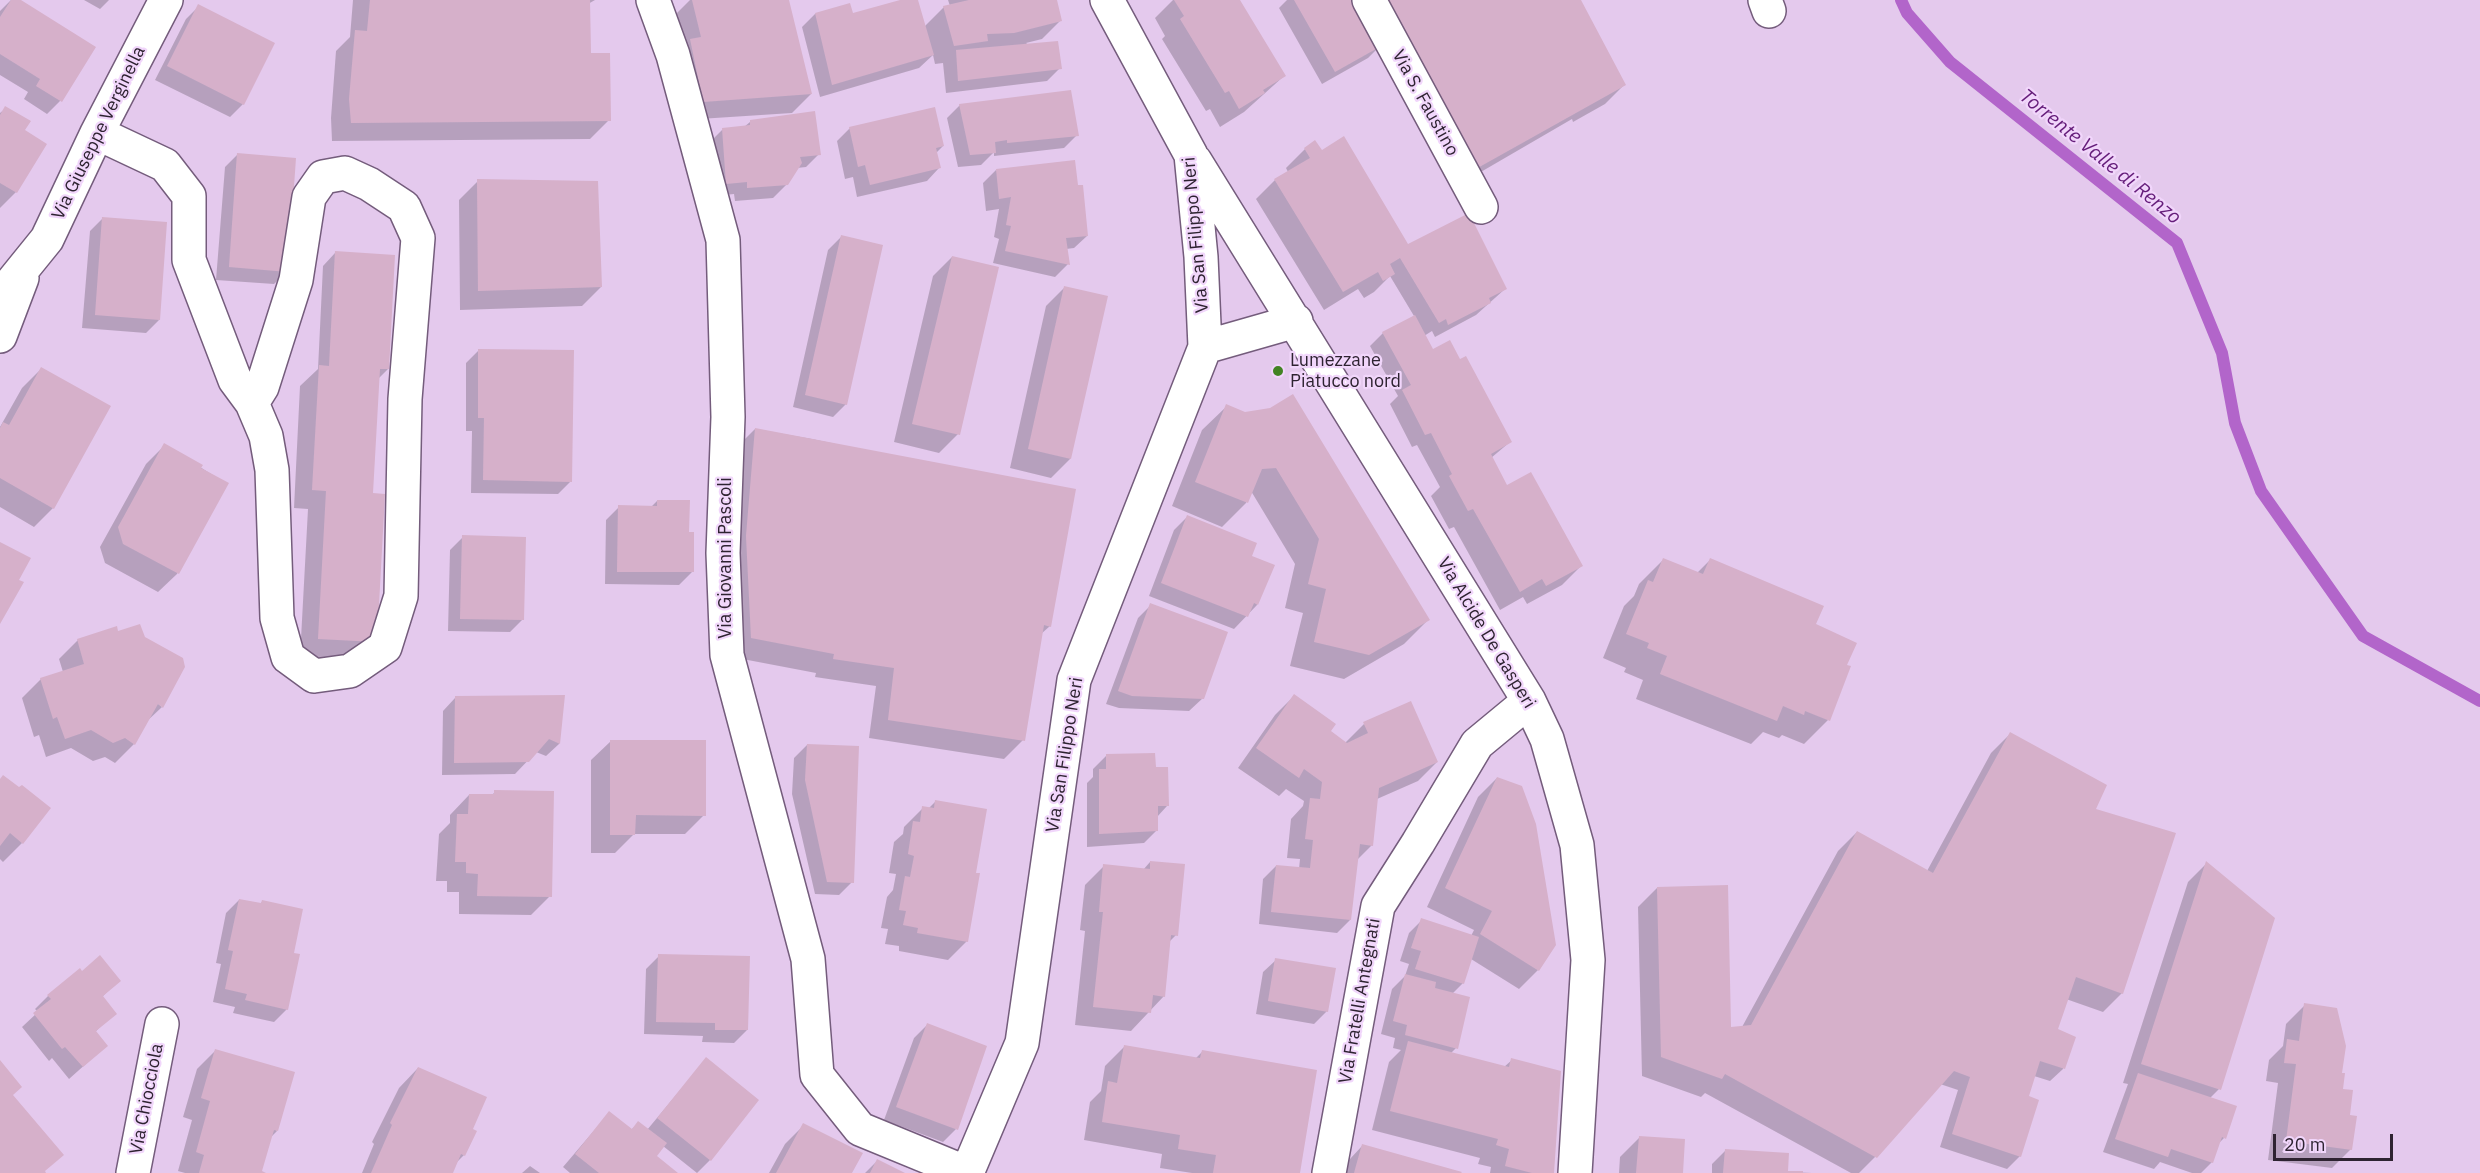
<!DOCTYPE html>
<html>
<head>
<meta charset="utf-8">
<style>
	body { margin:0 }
	#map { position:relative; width:2480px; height:1173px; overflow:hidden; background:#e4c9ed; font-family:"IBM Plex Sans",sans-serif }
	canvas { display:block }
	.scale { position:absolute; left:2273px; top:1134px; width:120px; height:27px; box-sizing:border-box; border:3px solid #2e2331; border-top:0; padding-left:8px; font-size:18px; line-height:21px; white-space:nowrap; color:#2e2331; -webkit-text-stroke:4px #f1d6fb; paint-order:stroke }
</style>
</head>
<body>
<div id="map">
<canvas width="2480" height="1173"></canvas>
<div class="scale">20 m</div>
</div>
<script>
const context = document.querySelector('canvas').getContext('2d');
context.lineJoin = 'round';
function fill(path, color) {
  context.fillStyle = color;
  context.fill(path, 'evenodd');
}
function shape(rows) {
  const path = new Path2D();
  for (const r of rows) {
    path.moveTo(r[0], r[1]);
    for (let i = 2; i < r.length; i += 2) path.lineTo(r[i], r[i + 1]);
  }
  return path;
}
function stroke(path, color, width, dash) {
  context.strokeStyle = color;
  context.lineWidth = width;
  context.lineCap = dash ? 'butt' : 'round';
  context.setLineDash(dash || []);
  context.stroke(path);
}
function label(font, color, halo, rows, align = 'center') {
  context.font = font + ' "IBM Plex Sans",sans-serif';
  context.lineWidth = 4.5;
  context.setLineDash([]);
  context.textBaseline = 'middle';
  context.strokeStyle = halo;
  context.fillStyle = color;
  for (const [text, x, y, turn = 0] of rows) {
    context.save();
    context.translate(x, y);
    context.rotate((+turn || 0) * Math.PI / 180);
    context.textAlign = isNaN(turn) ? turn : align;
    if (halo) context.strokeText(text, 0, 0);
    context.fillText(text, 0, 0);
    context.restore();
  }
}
fill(shape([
	[11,0,18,0,94,48,60,101,47,114,24,99,28,92,0,75,0,11],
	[84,0,109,0,100,9],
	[353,0,595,0,588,4,589,55,609,120,590,139,332,141,331,118,336,51,350,37],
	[690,0,787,0,811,94,792,113,684,120,673,17],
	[905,0,916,0,924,27,944,7,950,6,948,0,1055,0,1061,20,1042,39,1026,43,1060,68,1047,81,946,93,943,63,935,64,933,55,919,68,820,97,802,27,815,14,852,15],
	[1173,0,1238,0,1284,76,1244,112,1220,127,1210,109,1206,111,1162,39,1165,36,1155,18],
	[1287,0,1579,0,1624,85,1605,104,1573,122,1572,119,1455,187,1381,45,1368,58,1322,84,1279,8],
	[199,6,243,104,230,117,155,80,186,19],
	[960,105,1077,135,1064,148,994,156,994,152,981,165,958,167,947,118],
	[6,108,23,131,45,144,16,192,0,208,0,113],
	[750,122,819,154,806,167,797,168,787,184,773,198,735,201,734,194,714,196,710,142,723,129,744,127],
	[850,128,943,146,936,153,939,168,927,181,857,197,853,177,845,179,837,141],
	[1305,149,1408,245,1505,289,1476,315,1435,337,1432,331,1424,336,1432,351,1510,442,1491,458,1507,487,1581,566,1562,585,1527,604,1523,597,1500,610,1454,527,1449,529,1431,496,1440,487,1417,445,1412,447,1390,404,1398,396,1370,346,1383,333,1414,316,1390,276,1374,292,1364,298,1358,289,1324,310,1256,199,1275,180,1288,172,1286,168],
	[238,154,287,271,274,284,216,280,225,167],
	[996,170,1087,236,1074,248,1066,249,1068,264,1055,277,993,263,999,239,994,237,999,209,986,211,983,183],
	[478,181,601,287,582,306,460,310,459,200],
	[103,218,159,320,146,333,82,328,90,231],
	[841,237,846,404,833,417,793,407,828,250],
	[335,253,388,369,378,379,372,495,376,641,357,660,300,657,308,509,294,508,300,386,318,369,323,266],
	[952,257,958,434,939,453,894,442,933,276],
	[1065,287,1070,459,1051,478,1010,468,1046,306],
	[479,350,571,481,558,494,471,493,472,431,466,431,466,363],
	[41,369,53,508,34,527,0,507,0,427,22,388],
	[1227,406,1428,620,1404,644,1344,679,1290,666,1303,613,1285,608,1295,564,1251,491,1246,503,1222,527,1172,506,1202,430],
	[755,429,812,439,989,476,1050,626,1041,634,1023,740,1004,759,869,738,876,686,815,677,816,673,732,657,736,448],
	[165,445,227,484,177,574,158,592,105,563,100,547,146,464],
	[657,501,687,534,692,572,679,585,605,584,606,520,619,507,651,507],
	[1187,517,1250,556,1257,605,1234,629,1149,596,1174,530],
	[463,537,523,619,510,632,448,631,450,550],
	[1663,560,1697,573,1710,560,1814,625,1828,720,1804,744,1782,735,1779,738,1763,732,1751,744,1636,699,1643,680,1624,672,1626,668,1603,658,1624,606,1634,596,1639,584],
	[1151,605,1203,698,1189,711,1119,708,1106,704,1138,618],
	[78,640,162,707,145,723,134,744,115,763,105,757,93,761,71,748,46,757,39,735,34,737,22,698,41,679,63,672,59,659],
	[1294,696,1328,732,1345,743,1364,724,1437,762,1418,781,1377,799,1372,845,1356,861,1350,920,1337,933,1259,924,1263,879,1276,866,1299,869,1300,859,1287,858,1291,819,1303,806,1304,801,1286,789,1279,796,1238,768,1275,715],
	[563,697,559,744,546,756,536,752,515,774,442,775,443,711,455,698],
	[2010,734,2094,810,2122,993,2103,1012,2066,999,2056,1030,2074,1037,2063,1069,2050,1081,2034,1076,2027,1097,2020,1156,2007,1169,1940,1147,1958,1090,1940,1084,1875,1157,1859,1173,1851,1173,1705,1093,1701,1097,1642,1076,1638,907,1657,888,1730,1028,1742,1027,1838,851,1857,832,1927,871,1991,753],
	[611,741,704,815,685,834,634,834,615,853,591,853,591,760],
	[807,745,852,882,839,895,815,894,792,794,794,758],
	[1106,756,1154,769,1167,806,1157,817,1157,830,1144,843,1087,847,1087,783,1093,777,1093,769],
	[1497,778,1538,970,1519,989,1471,959,1463,983,1452,994,1456,1048,1450,1054,1504,1067,1512,1060,1553,1173,1490,1173,1491,1167,1478,1164,1480,1158,1372,1130,1389,1062,1401,1050,1393,1048,1395,1038,1381,1034,1392,989,1405,976,1409,964,1400,961,1409,933,1422,920,1471,936,1474,930,1427,907,1478,797],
	[0,780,22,843,3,862,0,859],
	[495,792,550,896,531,915,459,914,459,892,447,892,447,881,436,881,439,834,450,823,450,815,469,795,491,796],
	[936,801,974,874,967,941,948,960,899,951,899,946,885,944,888,929,881,928,887,897,893,890,896,874,889,873,894,842,903,834,904,827,923,808,928,809],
	[1150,862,1176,935,1169,942,1164,996,1131,1031,1075,1025,1085,931,1080,930,1085,885,1104,866,1143,870],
	[2207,863,2219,1089,2210,1098,2224,1138,2218,1144,2212,1162,2201,1173,2192,1173,2160,1162,2154,1169,2103,1152,2128,1084,2123,1083,2188,882],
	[239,900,259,905,263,901,293,954,287,1009,274,1022,233,1013,235,1007,213,1002,221,964,216,963,226,913],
	[659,956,747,1030,734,1043,702,1042,703,1036,644,1034,646,969],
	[1276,960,1327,1011,1314,1024,1256,1014,1263,972],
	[82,973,119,980,102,997,115,1013,95,1032,106,1046,69,1079,52,1058,49,1061,22,1027,38,1012,35,1009,48,996],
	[2305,1005,2341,1074,2341,1090,2348,1116,2351,1149,2332,1168,2268,1160,2278,1083,2266,1081,2269,1060,2283,1046,2286,1024],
	[927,1025,956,1129,943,1142,884,1120,914,1038],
	[1124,1047,1196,1058,1202,1052,1298,1173,1192,1173,1160,1168,1162,1154,1084,1140,1090,1102,1101,1091,1105,1066],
	[216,1050,277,1131,270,1138,260,1172,263,1173,185,1173,178,1171,192,1120,183,1117,197,1069],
	[706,1059,710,1160,697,1173,663,1146,655,1157,676,1173,570,1173,563,1167,609,1113,631,1130,638,1123,647,1130],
	[418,1068,471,1130,475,1131,464,1155,456,1163,451,1173,362,1173,374,1144,372,1142,399,1088],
	[804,1125,850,1173,769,1173,785,1144],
	[1639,1138,1681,1173,1619,1173,1620,1157],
	[1362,1146,1458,1173,1337,1173],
	[1725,1151,1787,1172,1812,1173,1712,1173,1712,1164],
	[877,1161,899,1173,865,1173],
	[530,1166,540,1173,522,1173]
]), '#0003');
stroke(shape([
	[1901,0,1907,13,1950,62,2177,243,2222,353,2235,423,2261,491,2363,636,2480,701]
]), '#b265ca', 12);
fill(shape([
	[11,0,21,0,96,47,62,102,36,86,40,79,0,54,0,17],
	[370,0,590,0,591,53,610,53,611,121,351,123,349,99,355,30,367,31],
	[692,0,789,0,812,94,703,102,690,39,701,37],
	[900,0,918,0,934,55,832,85,815,13,850,3,853,13],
	[969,0,1057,0,1062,21,1014,33,987,34,988,41,954,46,943,6],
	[1174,0,1240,0,1286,76,1263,90,1265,93,1239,109,1229,91,1225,93,1180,19,1184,16],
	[1294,0,1357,0,1383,45,1335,72],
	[1386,0,1581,0,1626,85,1474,170],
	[198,4,275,43,244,105,167,66],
	[1058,41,1062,69,958,81,956,50],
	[1071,90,1079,136,1007,143,1007,140,995,142,996,153,970,155,959,104],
	[5,106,31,121,25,130,47,144,17,193,0,183,0,115],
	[935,107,944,146,936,148,941,168,870,185,865,165,858,167,849,127],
	[815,111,821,155,800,157,802,163,788,185,747,188,747,182,726,184,722,128,750,125,750,120],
	[1344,136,1408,244,1469,213,1507,289,1489,298,1491,303,1448,325,1446,319,1439,323,1400,258,1390,264,1395,274,1383,281,1378,272,1343,292,1274,179,1310,158,1304,148,1315,140,1322,150],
	[237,153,296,158,288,272,229,267],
	[1075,160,1078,185,1083,185,1088,236,1066,238,1070,265,1005,251,1011,226,1006,225,1011,197,999,199,996,169],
	[477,179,598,181,602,287,478,291],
	[102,217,167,222,160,320,95,315],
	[841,235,883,245,847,405,805,395],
	[335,251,395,255,389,369,380,369,373,493,385,494,377,642,318,639,326,491,312,490,319,365,329,366],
	[952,256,999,267,960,435,912,424],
	[1064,286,1108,296,1071,459,1028,449],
	[1415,315,1433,349,1450,340,1460,359,1466,356,1512,442,1491,454,1507,485,1531,472,1583,566,1546,586,1542,579,1520,592,1473,509,1468,511,1449,476,1452,474,1431,433,1425,435,1402,390,1411,385,1382,332],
	[478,349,574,350,572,482,483,480,484,418,478,418],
	[41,367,111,406,54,509,0,478,0,428,3,422,9,425],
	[1293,394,1430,620,1369,655,1314,642,1326,589,1308,584,1319,539,1276,468,1262,469,1248,503,1195,482,1226,404,1245,412,1270,408],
	[755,428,1076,489,1051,627,1044,625,1025,741,888,720,894,668,833,659,834,654,751,638,746,536],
	[164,443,203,465,201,468,229,483,179,574,123,544,118,527],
	[657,500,690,500,689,532,694,532,694,572,617,572,618,505,657,506],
	[1187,515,1257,543,1252,556,1275,565,1258,605,1254,603,1248,617,1161,583],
	[462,535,526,537,524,620,460,619],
	[0,542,31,558,19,580,24,582,0,624],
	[1663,558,1703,574,1710,558,1824,606,1816,624,1857,643,1847,665,1851,666,1830,721,1805,711,1804,715,1783,706,1777,721,1660,674,1667,656,1647,648,1649,643,1626,634,1648,580,1653,582],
	[1150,603,1228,632,1204,699,1132,696,1118,691],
	[140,624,145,637,183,658,185,667,163,708,158,704,135,745,125,738,113,743,91,730,65,739,57,717,53,719,40,678,84,664,77,639,117,626,118,631],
	[1294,694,1336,724,1331,731,1347,743,1368,733,1363,722,1411,701,1438,762,1379,788,1373,846,1360,844,1351,920,1271,912,1276,865,1310,868,1313,840,1305,839,1310,798,1320,799,1322,782,1304,769,1299,778,1256,748],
	[565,695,560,744,549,739,529,762,454,763,455,696],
	[2010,732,2107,785,2096,809,2176,833,2123,994,2076,977,2058,1029,2076,1037,2065,1069,2040,1061,2029,1096,2039,1100,2021,1157,1952,1134,1970,1077,1954,1071,1877,1158,1725,1074,1722,1079,1661,1057,1657,887,1728,885,1731,1027,1751,1025,1857,831,1933,873],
	[610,740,706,740,706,816,636,815,635,835,610,835],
	[807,744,859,746,854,883,827,882,805,780],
	[1155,753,1156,767,1168,767,1169,806,1158,806,1158,831,1099,834,1099,769,1106,769,1106,754],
	[3,775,19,787,22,785,51,808,23,844,10,833,0,846,0,779],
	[1497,777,1522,786,1536,824,1556,945,1539,971,1480,934,1492,911,1445,888],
	[494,790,554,791,552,897,477,896,478,874,466,873,466,862,455,862,457,814,468,814,469,794,494,794],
	[935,800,987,809,976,873,980,873,968,942,917,933,918,928,903,925,906,911,899,910,905,876,910,877,914,856,908,854,913,821,920,822,922,806,934,808],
	[1150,861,1185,864,1178,936,1171,935,1165,997,1153,995,1151,1013,1093,1007,1103,912,1099,912,1103,864,1150,869],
	[2206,861,2275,918,2221,1090,2141,1064],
	[239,899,261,903,262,900,303,909,294,953,300,954,288,1010,245,1000,247,994,225,989,233,951,228,950],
	[1421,918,1479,937,1464,984,1415,969,1421,951,1411,948],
	[658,954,750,956,748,1030,715,1030,715,1023,656,1022],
	[100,955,121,981,103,996,117,1014,96,1031,108,1046,83,1067,65,1047,62,1049,33,1013,51,999,47,995,80,968,82,971],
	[1275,958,1336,968,1328,1012,1268,1001],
	[1405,974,1436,982,1435,988,1470,997,1458,1049,1405,1035,1407,1025,1393,1021],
	[2304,1003,2337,1008,2346,1046,2342,1073,2345,1073,2343,1089,2353,1090,2350,1115,2357,1116,2352,1150,2286,1141,2296,1064,2284,1063,2287,1039,2299,1041],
	[927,1023,987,1046,958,1130,896,1107],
	[1408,1041,1509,1067,1511,1058,1561,1071,1554,1173,1532,1173,1505,1166,1509,1149,1496,1145,1498,1139,1390,1111],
	[1124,1045,1200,1058,1202,1050,1317,1070,1300,1173,1213,1173,1216,1155,1178,1149,1180,1135,1102,1122,1108,1081,1117,1083],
	[215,1049,295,1072,278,1131,274,1130,262,1171,266,1173,199,1173,204,1155,196,1152,210,1101,201,1098],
	[706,1057,759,1100,711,1161,657,1118],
	[0,1060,22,1087,13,1095,64,1155,45,1171,46,1173,0,1173],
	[418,1067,487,1097,473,1129,477,1131,465,1156,461,1154,453,1173,371,1173,392,1125,390,1123],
	[2138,1073,2237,1106,2226,1139,2222,1137,2213,1163,2171,1149,2168,1157,2115,1139],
	[609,1111,632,1129,638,1121,667,1143,657,1156,678,1173,599,1173,575,1154],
	[803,1123,863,1153,852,1173,776,1173],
	[1639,1136,1685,1139,1683,1173,1636,1173],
	[1362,1144,1462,1172,1461,1173,1354,1173],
	[1725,1149,1789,1153,1788,1171,1803,1171,1803,1173,1723,1173],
	[877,1159,905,1173,870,1173]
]), '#d6b0ca');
const minor = shape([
	[653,0,673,55,723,240,728,417,723,553,727,655,808,959,817,1075,860,1129,967,1173],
	[1369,0,1481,207],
	[1765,0,1769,11],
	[97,133,165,165,189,196,189,260,235,380,252,403,266,436,272,470,277,618,288,657,314,676,350,671,385,647,401,596,405,399,418,238,404,207,369,184,345,173,323,177,309,197,296,280,262,387,252,403],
	[1195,161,1529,701,1547,739,1577,845,1588,960,1575,1173],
	[0,297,47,239,97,133,166,0],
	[0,336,22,278],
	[1205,347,1296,321],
	[133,1173,162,1024],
	[967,1173,1022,1043,1074,680,1205,347,1201,257,1191,155,1107,0],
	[1329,1173,1378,906,1418,843,1477,744,1529,701]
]);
stroke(minor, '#745c7c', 36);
stroke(minor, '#fff', 33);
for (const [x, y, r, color] of [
	[1278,371,6,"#428323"]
]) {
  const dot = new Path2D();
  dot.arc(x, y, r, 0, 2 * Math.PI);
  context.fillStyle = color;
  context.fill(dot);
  stroke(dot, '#f1d6fb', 2);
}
label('18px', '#2e2331', '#f1d6fb', [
	["Via S. Faustino",1425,103,61],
	["Via Giuseppe Verginella",99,133,-64],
	["Via San Filippo Neri",1196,235,-95],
	["Via Giovanni Pascoli",726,558,-90],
	["Via Alcide De Gasperi",1486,633,59],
	["Via San Filippo Neri",1065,755,-81],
	["Via Fratelli Antegnati",1360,1001,-80],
	["Via Chiocciola",147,1099,-79]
]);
label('18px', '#2e2331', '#f1d6fb', [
	["Lumezzane",1290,361],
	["Piatucco nord",1290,382]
], 'left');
label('italic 20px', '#651d7a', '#f1d6fb', [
	["Torrente Valle di Renzo",2100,157,39]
]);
</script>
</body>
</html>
